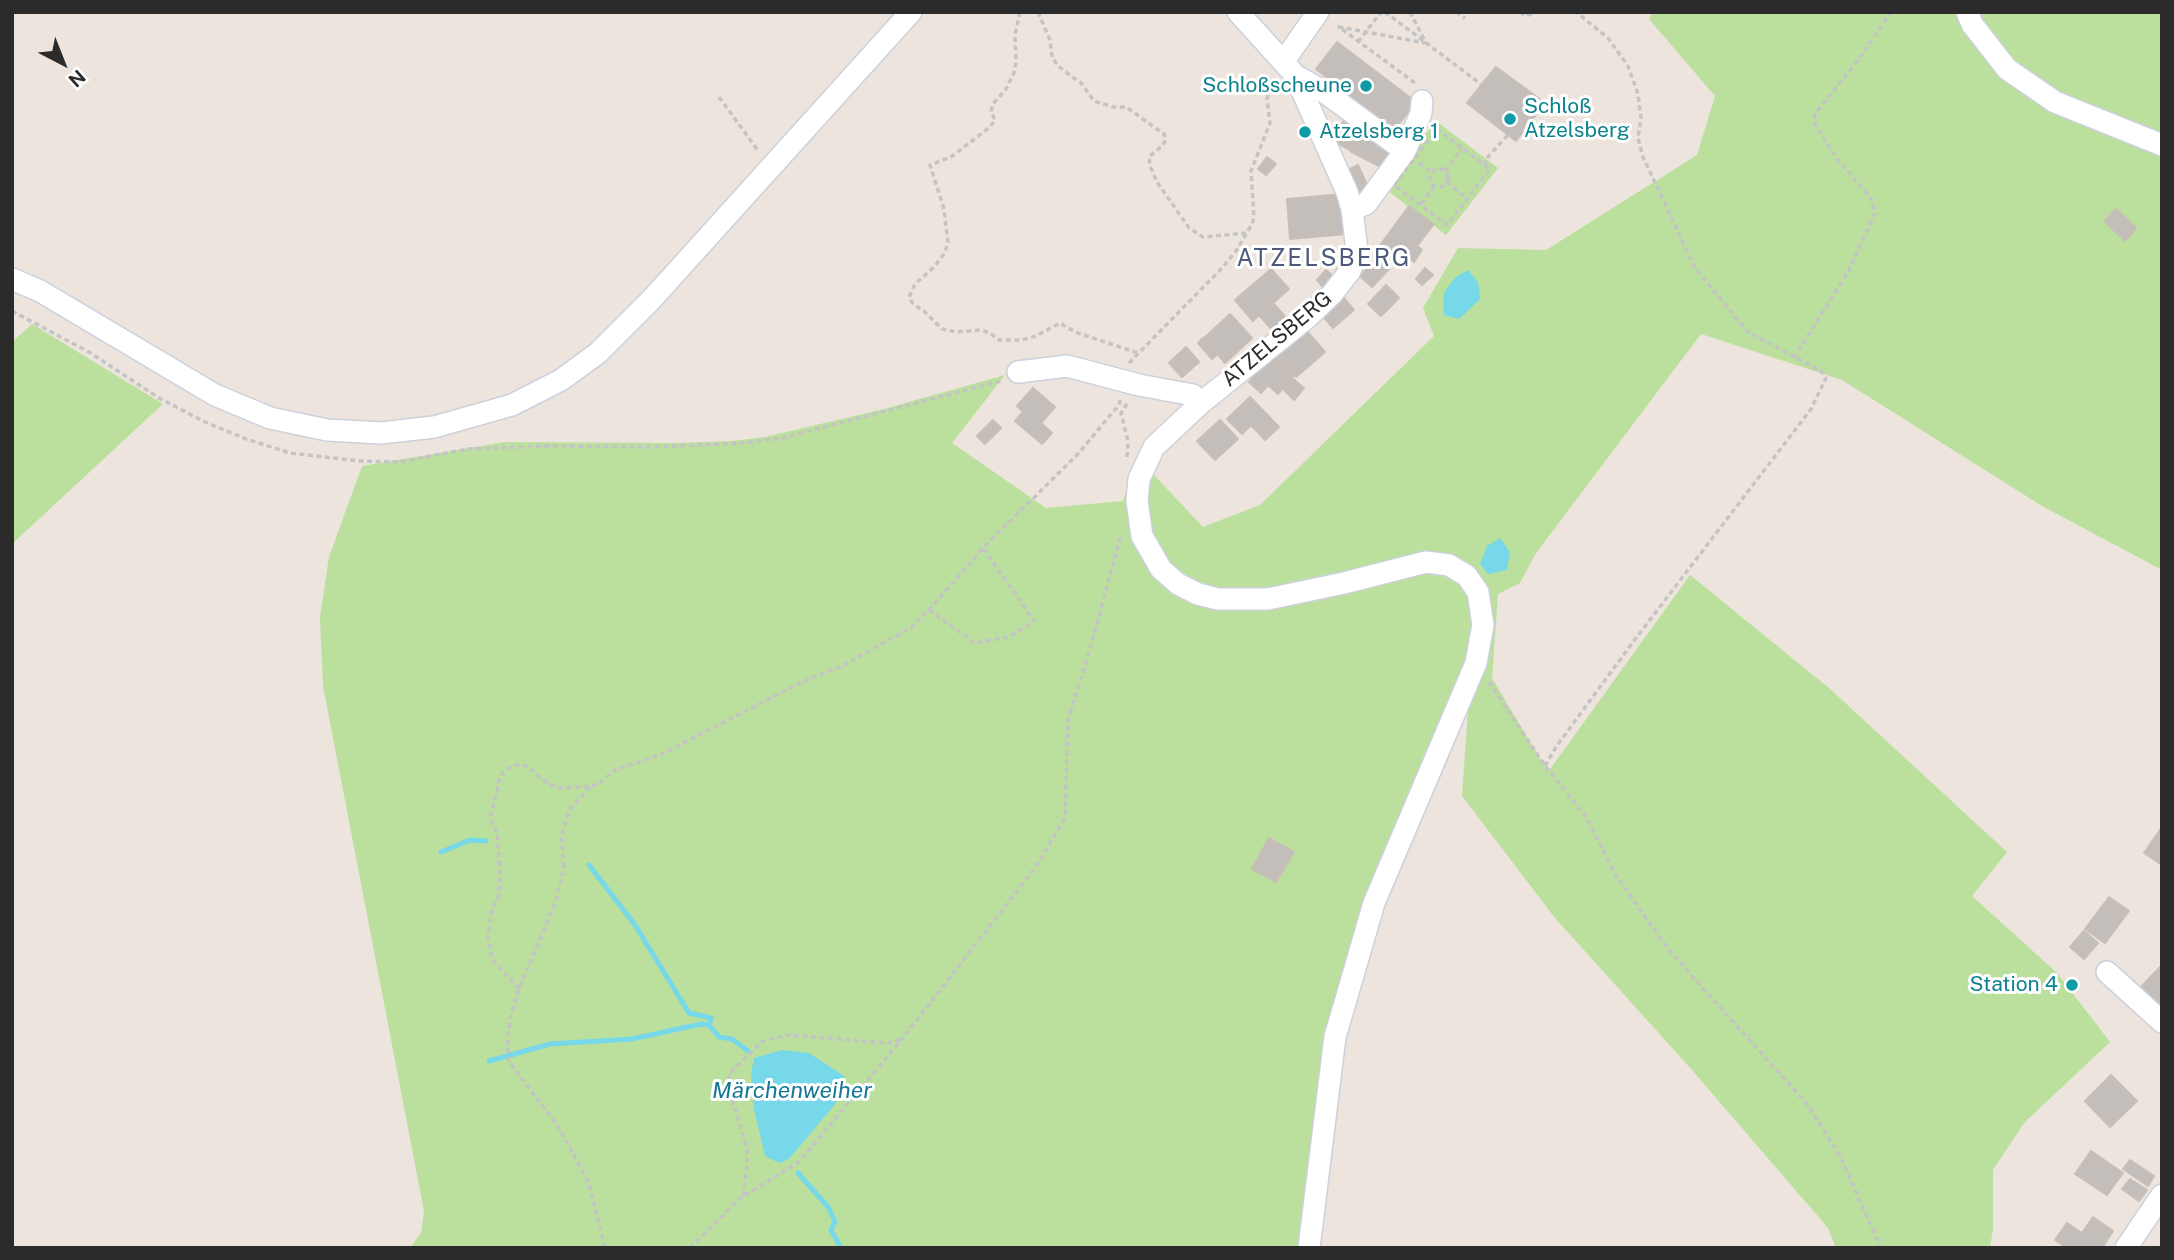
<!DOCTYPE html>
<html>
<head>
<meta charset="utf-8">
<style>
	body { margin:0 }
	#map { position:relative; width:2174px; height:1260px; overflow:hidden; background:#ece4dd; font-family:"Public Sans",sans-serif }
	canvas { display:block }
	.frame { position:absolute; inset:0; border:14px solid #2b2b2b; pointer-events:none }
	.north { position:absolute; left:28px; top:28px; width:70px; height:70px; -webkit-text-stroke:5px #fff; paint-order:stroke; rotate:138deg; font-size:19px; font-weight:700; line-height:28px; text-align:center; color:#2b2b2b }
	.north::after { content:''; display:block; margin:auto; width:24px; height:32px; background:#2b2b2b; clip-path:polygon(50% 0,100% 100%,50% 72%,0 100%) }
</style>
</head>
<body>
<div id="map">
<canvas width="2174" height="1260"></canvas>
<div class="frame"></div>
<div class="north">N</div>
</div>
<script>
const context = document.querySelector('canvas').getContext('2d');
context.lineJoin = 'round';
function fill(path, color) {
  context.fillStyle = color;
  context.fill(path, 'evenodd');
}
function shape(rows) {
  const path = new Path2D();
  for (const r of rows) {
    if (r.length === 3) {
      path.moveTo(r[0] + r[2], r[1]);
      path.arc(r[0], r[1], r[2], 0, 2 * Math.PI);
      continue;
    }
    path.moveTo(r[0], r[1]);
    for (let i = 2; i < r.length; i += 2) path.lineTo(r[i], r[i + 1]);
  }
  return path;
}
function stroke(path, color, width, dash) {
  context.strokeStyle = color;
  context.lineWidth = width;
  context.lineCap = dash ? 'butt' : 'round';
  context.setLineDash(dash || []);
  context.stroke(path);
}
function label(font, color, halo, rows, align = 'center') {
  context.font = font + ' "Public Sans",sans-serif';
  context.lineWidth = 6;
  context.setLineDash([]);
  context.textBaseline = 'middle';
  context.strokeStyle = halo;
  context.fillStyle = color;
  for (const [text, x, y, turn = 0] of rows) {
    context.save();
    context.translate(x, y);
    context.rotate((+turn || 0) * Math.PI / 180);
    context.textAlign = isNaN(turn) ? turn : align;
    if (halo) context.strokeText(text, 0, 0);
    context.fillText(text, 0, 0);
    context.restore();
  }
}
fill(shape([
	[1653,12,2162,12,2162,570,2042,506,1842,380,1701,334,1536,553,1520,583,1498,594,1492,678,1548,772,1690,575,1829,688,2007,852,1972,896,2057,973,2110,1042,2024,1123,1993,1170,1993,1229,1990,1248,1836,1248,1828,1228,1692,1070,1555,918,1462,796,1468,710,1374,903,1335,1037,1313,1248,410,1248,421,1233,424,1211,323,686,320,617,329,557,362,466,505,442,675,443,732,441,765,437,884,409,1005,375,952,443,1046,508,1123,501,1138,458,1203,527,1260,505,1434,336,1423,308,1458,248,1546,250,1697,155,1715,96,1649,19],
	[1436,121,1498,168,1446,235,1384,188],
	[32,324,163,404,12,544,12,342]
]), '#bbe09d');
fill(shape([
	[1468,270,1478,282,1480,299,1459,319,1444,315,1443,300,1445,291,1455,278],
	[1500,538,1510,552,1507,570,1488,574,1480,564,1487,546],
	[782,1050,809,1053,844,1076,846,1091,789,1159,779,1163,765,1156,754,1109,751,1074,754,1058]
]), '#76d8e8');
stroke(shape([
	[441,852,470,840,486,841],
	[589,865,635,925,689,1013,711,1018,709,1025],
	[489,1061,550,1044,632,1039,701,1024,709,1025,719,1037,732,1039,748,1051],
	[798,1173,828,1207,835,1221,831,1230,841,1248]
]), '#76d8e8', 5);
const building = shape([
	[1337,42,1416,102,1394,130,1375,115,1372,120,1357,109,1361,104,1316,69,1337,42],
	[1496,67,1545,103,1516,141,1467,103,1496,67],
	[1347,114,1363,125,1350,150,1339,144,1336,136,1347,114],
	[1360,130,1392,147,1381,167,1350,151,1360,130],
	[1267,157,1276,164,1266,175,1258,169,1267,157],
	[1358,165,1368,187,1357,192,1346,171,1358,165],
	[1344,194,1347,234,1290,239,1287,199,1344,194],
	[1409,206,1434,224,1417,246,1422,250,1414,262,1409,258,1403,267,1378,248,1409,206],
	[2116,209,2136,228,2125,241,2104,221,2116,209],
	[1378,257,1390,268,1372,287,1360,276,1378,257],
	[1425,268,1433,275,1422,285,1416,279,1425,268],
	[1271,269,1289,289,1273,303,1289,321,1275,333,1259,315,1253,321,1235,300,1271,269],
	[1326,270,1334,277,1324,288,1317,280,1326,270],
	[1386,285,1399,298,1381,316,1368,304,1386,285],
	[1342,296,1354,310,1333,328,1321,314,1342,296],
	[1230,314,1252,338,1225,363,1204,338,1230,314],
	[1305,329,1325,352,1296,377,1276,354,1305,329],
	[1203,338,1218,354,1212,359,1198,343,1203,338],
	[1186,347,1199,362,1182,377,1169,363,1186,347],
	[1273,354,1294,375,1278,394,1268,385,1261,393,1249,382,1273,354],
	[1292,378,1304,388,1294,400,1283,389,1292,378],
	[1033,388,1055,407,1041,423,1052,433,1042,444,1015,421,1023,412,1017,406,1033,388],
	[1250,397,1279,427,1265,440,1251,425,1242,434,1227,419,1250,397],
	[993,420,1001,428,985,444,977,436,993,420],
	[1220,420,1238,439,1215,460,1197,441,1220,420],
	[2162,827,2162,865,2144,853,2162,827],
	[1269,838,1294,852,1276,882,1252,869,1269,838],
	[2109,897,2129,911,2105,943,2085,929,2109,897],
	[2084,931,2098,943,2084,959,2070,947,2084,931],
	[2162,965,2162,1011,2138,990,2162,965],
	[2111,1075,2137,1101,2110,1127,2085,1101,2111,1075],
	[2091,1151,2123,1173,2107,1195,2075,1174,2091,1151],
	[2130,1160,2154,1176,2148,1186,2123,1169,2130,1160],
	[2130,1179,2147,1190,2139,1201,2122,1189,2130,1179],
	[2093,1217,2113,1231,2102,1248,2067,1248,2055,1240,2067,1223,2082,1233,2093,1217]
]);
fill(building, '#c4beba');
stroke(building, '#c7bfb7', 2);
const minor = shape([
	[1238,12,1295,75,1347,192,1352,209,1357,251,1350,271,1332,294,1308,317,1201,403,1154,447,1139,479,1137,501,1142,536,1161,569,1178,584,1198,594,1218,599,1268,599,1344,583,1426,562,1449,565,1467,576,1478,592,1483,625,1476,663,1374,903,1335,1037,1309,1248],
	[1967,12,1972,24,2007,69,2055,102,2162,145],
	[1284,61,1318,12],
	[1295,75,1323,91,1405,151],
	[1352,209,1366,204,1405,151,1421,113,1422,101],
	[12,279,40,291,215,395,270,418,327,430,381,433,434,427,512,405,561,380,598,353,651,300,911,12],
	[1018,372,1067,366,1139,385,1193,395,1201,403],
	[2107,972,2162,1022],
	[2126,1248,2162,1195]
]);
stroke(minor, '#ccd1db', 24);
stroke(shape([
	[1020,12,1015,35,1016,63,1014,73,1006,89,993,104,991,111,995,120,990,127,951,157,930,165,944,209,948,243,944,254,935,266,915,284,909,297,913,304,924,311,942,329,956,332,981,330,990,333,999,340,1022,340,1036,336,1060,323,1075,332,1138,353],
	[1038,12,1050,40,1052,57,1058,66,1082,84,1094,101,1113,107,1126,107,1164,134,1166,139,1163,145,1149,157,1150,166,1157,182,1189,228,1203,237,1246,233],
	[1385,12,1482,85],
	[1410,12,1426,43,1339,27,1415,83],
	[1456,12,1465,18],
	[1520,12,1525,16,1536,12],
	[1358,42,1381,12],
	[719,97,759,152],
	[1437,129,1490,169,1447,225,1394,185,1437,129],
	[1419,163,1432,172],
	[1485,166,1486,159,1508,135],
	[1439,178,9],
	[1445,171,1462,148],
	[1447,182,1467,199],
	[1421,204,1434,186],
	[12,311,89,352,159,398,205,422,246,439,290,453,360,461,400,462,468,449,551,446,653,447,746,443,782,438,1001,381],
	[1794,358,1849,270,1875,213,1871,198,1837,159,1815,125,1815,114,1859,59,1891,12],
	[1129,363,1223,267,1236,251,1252,224,1254,217,1251,171,1270,123,1267,99,1272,77],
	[1127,457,1128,441,1121,413,1128,402],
	[929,610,975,643,1009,637,1034,621,983,548],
	[1489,682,1545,766,1587,818,1615,874,1668,949,1807,1104,1839,1154,1881,1248],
	[1545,766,1556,747,1633,642,1811,409,1826,378,1821,371,1748,332,1695,268,1643,157,1638,138,1641,118,1638,94,1628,66,1608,38,1576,12],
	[590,787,569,810,561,837,564,867,556,901,519,989,511,1015,507,1046,509,1062,558,1126,589,1183,605,1248],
	[519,989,492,959,488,935,492,910,499,895,500,871,497,833,490,819,499,781,503,772,515,765,527,766,543,780,557,788,591,786,600,783,613,771,660,755,802,682,842,666,912,627,929,610,983,548,1077,455,1119,405,1120,400],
	[743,1196,747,1167,747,1148,730,1093,729,1074,763,1041,788,1035,888,1043,900,1040],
	[690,1248,742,1197,799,1162,902,1039,1035,868,1065,818,1068,719,1090,649,1121,535]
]), '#c4c4c4', 3.5, [5, 3.5]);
stroke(minor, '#fff', 21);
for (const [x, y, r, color] of [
	[1366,86,7,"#0f9aa8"],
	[1510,119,7,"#0f9aa8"],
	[1305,132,7,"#0f9aa8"],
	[2072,985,7,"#0f9aa8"]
]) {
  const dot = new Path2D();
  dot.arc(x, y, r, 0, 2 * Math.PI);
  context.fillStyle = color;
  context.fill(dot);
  stroke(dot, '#fff', 2.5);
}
label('21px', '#0d838f', '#fff', [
	["Schloßscheune",1352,86],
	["Schloß",1524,107,"left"],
	["Atzelsberg",1524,131,"left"],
	["Atzelsberg 1",1319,132,"left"],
	["Station 4",2058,985]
], 'right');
label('21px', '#2b2b2b', '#fff', [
	["ATZELSBERG",1277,339,-40]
]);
label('italic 23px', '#147895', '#fff', [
	["Märchenweiher",792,1091]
]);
context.letterSpacing = '2px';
label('24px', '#4d5a79', '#fff', [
	["ATZELSBERG",1324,259]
]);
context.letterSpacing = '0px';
</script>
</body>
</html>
